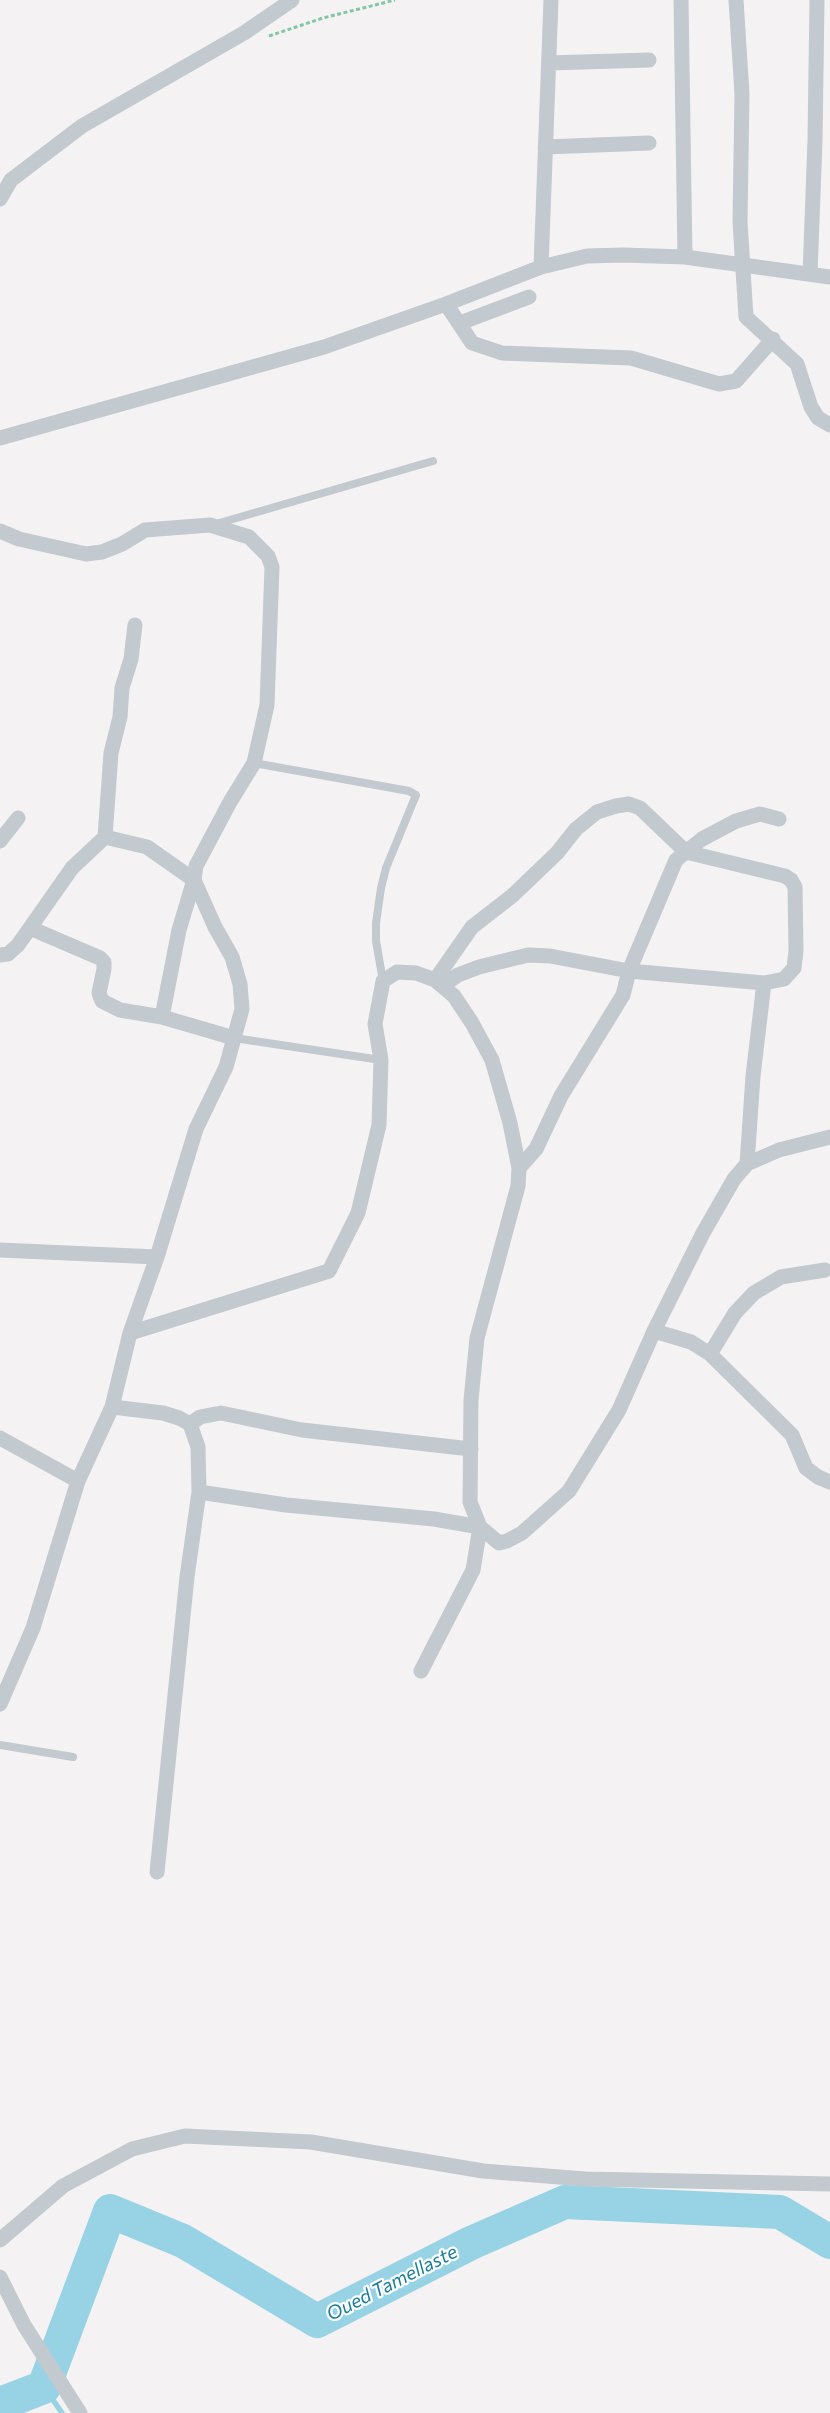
<!DOCTYPE html>
<html>
<head>
<meta charset="utf-8">
<style>
	body { margin:0 }
	canvas { display:block; background:#f4f2f2 }
</style>
</head>
<body>
<canvas width="830" height="2413"></canvas>
<script>
const context = document.querySelector('canvas').getContext('2d');
context.lineJoin = 'round';
function shape(rows) {
  const path = new Path2D();
  for (const r of rows) {
    path.moveTo(r[0], r[1]);
    for (let i = 2; i < r.length; i += 2) path.lineTo(r[i], r[i + 1]);
  }
  return path;
}
function stroke(path, color, width, dash) {
  context.strokeStyle = color;
  context.lineWidth = width;
  context.lineCap = dash ? 'butt' : 'round';
  context.setLineDash(dash || []);
  context.stroke(path);
}
function label(font, color, halo, rows, align = 'center') {
  context.font = font + ' Commissioner,sans-serif';
  context.lineWidth = 4.5;
  context.setLineDash([]);
  context.textBaseline = 'middle';
  context.strokeStyle = halo;
  context.fillStyle = color;
  for (const [text, x, y, turn = 0] of rows) {
    context.save();
    context.translate(x, y);
    context.rotate((+turn || 0) * Math.PI / 180);
    context.textAlign = isNaN(turn) ? turn : align;
    if (halo) context.strokeText(text, 0, 0);
    context.fillText(text, 0, 0);
    context.restore();
  }
}
stroke(shape([
	[44,2387,62,2413]
]), '#98d3e5', 5.5);
stroke(shape([
	[0,2404,44,2387,110,2211,183,2241,317,2321,471,2243,565,2202,780,2212,830,2242]
]), '#98d3e5', 34);
stroke(shape([
	[269,36,323,18,395,0]
]), '#81c7a6', 3, [4, 2.5]);
stroke(shape([
	[216,524,433,461],
	[254,763,409,791,416,795,386,868,381,888,376,923,376,941,383,981],
	[234,1038,381,1060],
	[0,1745,73,1757]
]), '#c2c9cf', 8);
stroke(shape([
	[681,0,685,257],
	[736,0,742,94,740,222,746,317,797,364,811,407,818,418,830,425],
	[549,63,649,60],
	[545,147,649,143],
	[0,199,11,180,82,126,244,33,292,0],
	[541,267,551,0],
	[810,274,815,141,817,0],
	[446,304,472,343,502,353,631,358,719,384,736,381,773,339],
	[460,323,529,297],
	[0,438,324,347,446,304,541,267,587,256,623,255,685,257,830,277],
	[0,531,19,539,86,554,102,552,122,544,145,530,210,525,249,537,268,556,272,567,267,705,254,763,230,802,196,866,194,880,215,927,232,957,240,984,242,1009,226,1067,196,1129,157,1257,130,1333,112,1407,163,1413,179,1418,190,1424,198,1447,199,1492,187,1577,157,1872],
	[135,625,131,659,122,688,120,717,111,753,105,837,147,847,194,880,179,930,162,1017],
	[0,841,18,818],
	[30,928,100,958,104,962,104,969,99,993,102,1001,120,1010,162,1017,234,1038],
	[0,955,8,954,18,945,72,868,105,837],
	[435,980,472,927,512,896,557,853,576,829,597,812,616,806,629,804,640,808,686,852,785,876,791,880,795,887,796,951,794,968,784,979,764,983,629,971,550,956,528,955,479,967,458,975,442,986],
	[747,1164,753,1076,764,983],
	[519,1168,536,1149,561,1096,623,995,629,971,676,860,702,839,736,821,760,814,779,819],
	[0,1250,157,1257],
	[654,1331,691,1342,710,1354,792,1435,806,1468,818,1477,830,1482],
	[130,1333,329,1271,358,1213,379,1125,381,1060,375,1024,383,981,397,972,416,973,435,980,454,996,472,1023,492,1060,510,1123,519,1168,518,1186,477,1338,471,1400,470,1502,480,1527,499,1543,507,1541,522,1533,569,1491,619,1410,654,1331,703,1233,734,1179,747,1164,779,1150,830,1137],
	[710,1354,735,1313,754,1293,781,1277,825,1270],
	[190,1424,200,1417,221,1413,302,1430,471,1449],
	[0,1438,78,1481,112,1407],
	[199,1492,286,1505,434,1519,480,1527,473,1570,421,1671],
	[0,1704,33,1628,78,1481],
	[0,2240,63,2186,132,2149,185,2136,311,2142,483,2171,585,2179,830,2184],
	[0,2277,24,2325,80,2413]
]), '#c2c9cf', 15);
label('italic 19px', '#1a7c9a', '#fff', [
	["Oued Tamellaste",392,2283,-27]
]);
</script>
</body>
</html>
